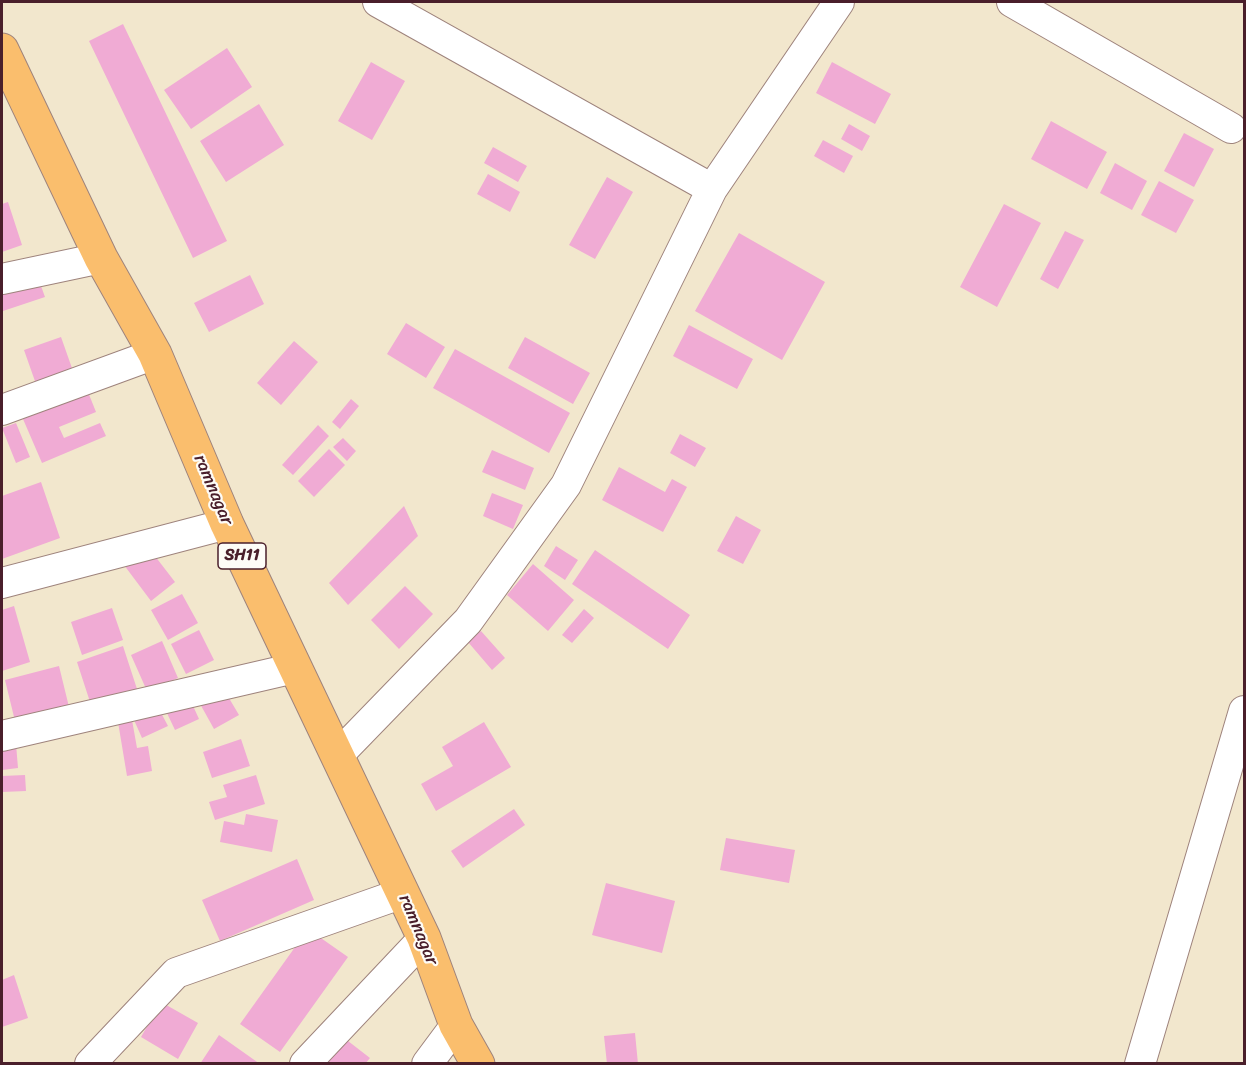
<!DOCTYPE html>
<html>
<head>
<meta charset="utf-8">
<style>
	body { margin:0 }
	#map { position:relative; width:1246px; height:1065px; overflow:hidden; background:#f2e7cd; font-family:Sriracha,sans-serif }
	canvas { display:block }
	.frame { position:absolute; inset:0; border:3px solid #4a1f2b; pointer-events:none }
</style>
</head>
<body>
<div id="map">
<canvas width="1246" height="1065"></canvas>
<div class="frame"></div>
</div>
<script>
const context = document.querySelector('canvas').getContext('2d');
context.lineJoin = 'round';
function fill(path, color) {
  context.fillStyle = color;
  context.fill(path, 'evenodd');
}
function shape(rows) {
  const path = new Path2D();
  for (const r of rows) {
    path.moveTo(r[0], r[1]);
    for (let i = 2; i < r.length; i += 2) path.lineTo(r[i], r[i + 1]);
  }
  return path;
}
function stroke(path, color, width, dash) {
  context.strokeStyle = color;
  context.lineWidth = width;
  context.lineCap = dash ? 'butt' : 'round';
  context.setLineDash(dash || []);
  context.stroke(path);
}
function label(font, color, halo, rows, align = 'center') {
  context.font = font + ' Sriracha,sans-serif';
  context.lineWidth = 4.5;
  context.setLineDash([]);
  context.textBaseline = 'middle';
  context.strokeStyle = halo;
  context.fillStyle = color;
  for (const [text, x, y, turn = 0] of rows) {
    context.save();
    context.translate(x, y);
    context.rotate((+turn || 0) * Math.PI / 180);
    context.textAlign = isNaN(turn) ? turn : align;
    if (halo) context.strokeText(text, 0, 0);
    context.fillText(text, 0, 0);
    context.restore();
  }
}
fill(shape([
	[123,24,227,241,193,258,89,41],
	[227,48,252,87,191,129,164,90],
	[371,62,405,81,372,140,338,121],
	[832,62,891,94,875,124,816,93],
	[259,104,284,145,226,182,200,141],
	[1051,121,1107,152,1087,189,1031,159],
	[849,124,870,136,862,151,841,139],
	[1184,133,1214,149,1194,187,1164,171],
	[823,140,853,156,844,173,814,156],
	[493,147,527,166,518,182,484,163],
	[1115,163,1147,181,1132,210,1100,193],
	[488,174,520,192,510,212,477,194],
	[607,177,633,192,595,259,569,245],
	[1159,181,1194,200,1176,233,1141,215],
	[8,202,22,245,2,252,2,204],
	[1004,204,1041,223,997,307,960,287],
	[1065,231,1084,240,1058,289,1040,279],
	[739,233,825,282,782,360,695,311],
	[37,275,45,297,3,311,2,287],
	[250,275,264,304,209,332,194,303],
	[406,323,445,347,426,378,387,354],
	[689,325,753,359,737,389,673,356],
	[61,337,73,371,36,384,24,350],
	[525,337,590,373,573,404,508,368],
	[294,341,318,362,281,405,257,383],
	[455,349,570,413,549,453,433,388],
	[88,392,96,412,59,427,64,438,100,423,106,436,42,463,23,419],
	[351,399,359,406,340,429,332,422],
	[16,423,30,457,16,463,2,428],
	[318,425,329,436,293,475,282,465],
	[680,434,706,448,695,467,670,453],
	[343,438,356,451,347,461,333,447],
	[329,449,345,465,314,497,298,481],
	[492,450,534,468,525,490,482,472],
	[619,467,665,492,672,479,687,487,663,532,602,500],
	[41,482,60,538,2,559,2,496],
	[492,493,523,505,513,529,483,516],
	[404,506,418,536,348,605,329,583],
	[736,516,761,530,743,564,717,551],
	[556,546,578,560,565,580,544,566],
	[148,547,175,582,151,601,124,565],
	[595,550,690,615,668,649,572,584],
	[533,564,574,600,548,631,507,595],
	[405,586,433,614,399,649,371,620],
	[182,594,198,623,168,640,151,610],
	[14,606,30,662,2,671,2,610],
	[112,608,123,640,82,655,71,622],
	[584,609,594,618,572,643,562,635],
	[199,630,214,660,186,674,171,644],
	[481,631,505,658,492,670,468,642],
	[162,641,178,678,147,691,131,655],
	[123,646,137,689,91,705,77,662],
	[59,666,69,707,15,721,5,680],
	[223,688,239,715,214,729,199,702],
	[189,697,199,719,175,730,165,709],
	[159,709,168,726,142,738,134,720],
	[132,720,137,748,148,746,152,771,127,776,118,722],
	[484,722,511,767,436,811,421,784,453,766,442,747],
	[241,739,250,766,212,778,203,752],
	[16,744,18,768,2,770,2,746],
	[25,775,26,791,2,792,2,776],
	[256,775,265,804,215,820,209,802,227,797,223,785],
	[514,809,525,825,463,868,451,851],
	[246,814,278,820,272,852,220,842,224,821,244,825],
	[726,838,795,850,789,883,720,870],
	[297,859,314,900,220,941,202,900],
	[606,883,675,901,662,953,592,935],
	[308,929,348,957,280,1052,240,1024],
	[14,975,28,1018,2,1027,2,980],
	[161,1002,198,1023,178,1059,141,1037],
	[635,1033,638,1064,607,1064,604,1036],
	[339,1034,370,1058,365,1064,317,1064],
	[219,1035,260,1064,200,1064]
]), '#f0abd4');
const minor = shape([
	[378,2,712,189],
	[1012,2,1231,128],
	[2,279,101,258],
	[2,410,155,354],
	[2,583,227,524],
	[2,736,295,668],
	[337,756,468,621,566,485,712,189,839,2],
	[90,1064,176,973,403,893],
	[305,1064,424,938],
	[427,1064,456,1025],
	[1140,1064,1244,711]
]);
const primary = shape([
	[2,50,101,258,155,354,227,524,424,938,456,1025,478,1064]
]);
stroke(minor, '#9e837c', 32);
stroke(primary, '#9e837c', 35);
stroke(minor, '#fff', 30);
stroke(primary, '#fabe6d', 33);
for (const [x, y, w] of [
	[242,556,48]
]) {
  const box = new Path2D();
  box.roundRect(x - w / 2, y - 13, w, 26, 4.5);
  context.fillStyle = '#fdfcf7';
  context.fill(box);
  stroke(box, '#4a1f2b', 1.5);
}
label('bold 16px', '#4a1f2b', null, [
	["SH11",242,556]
]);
label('18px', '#4a1f2b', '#fdfcf7', [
	["ramnagar",213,490,67],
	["ramnagar",418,930,67]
]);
</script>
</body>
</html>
